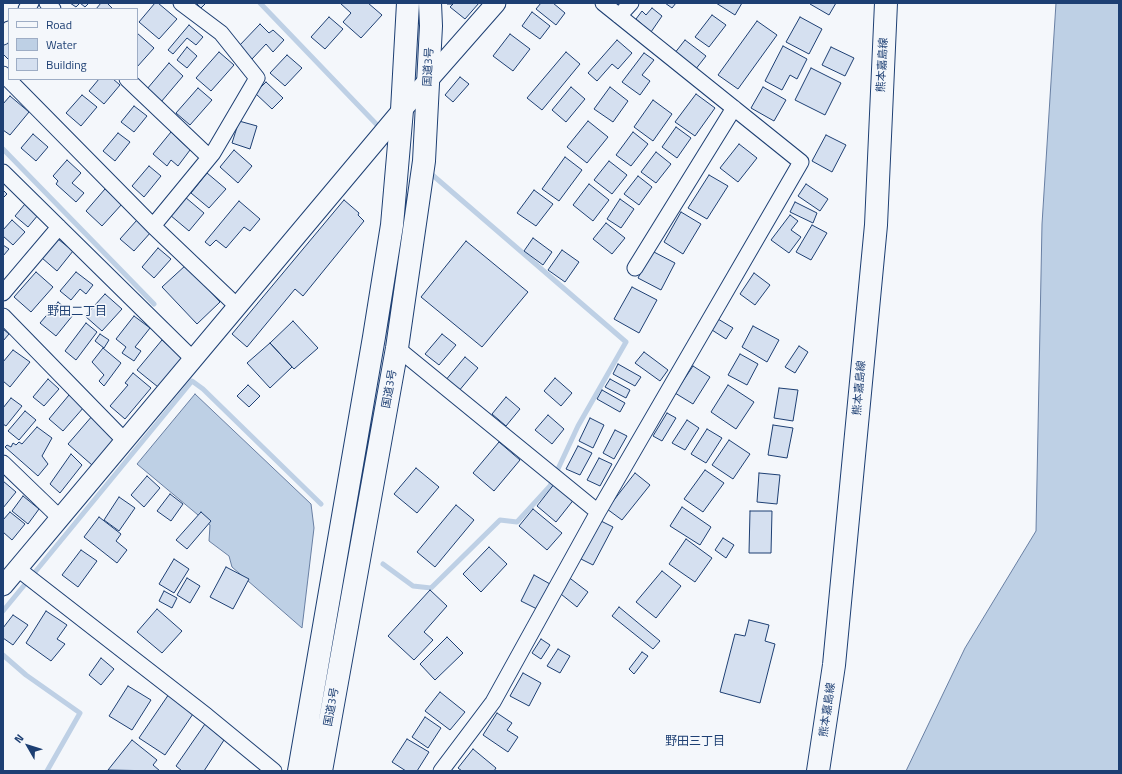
<!DOCTYPE html>
<html>
<head>
<meta charset="utf-8">
<style>
	body { margin:0 }
	#map { position:relative; width:1122px; height:774px; overflow:hidden; background:#f4f7fb; font-family:"Titillium Web",sans-serif }
	canvas { display:block }
	.frame { position:absolute; inset:0; border:4px solid #1d3f73; pointer-events:none }
	.legend { position:absolute; left:8px; top:8px; width:130px; height:72px; box-sizing:border-box; background:#f4f7fb; border:1px solid #9eadc5; margin:0; padding:5px 7px; list-style:none; font-size:12px; color:#1d3f73 }
	.legend li { display:flex; align-items:center; gap:8px; height:20px }
	.legend b { width:20px; border:1px solid #9eadc5 }
	.north { position:absolute; left:8px; top:726px; width:40px; height:40px; -webkit-text-stroke:3px #f4f7fb; paint-order:stroke; rotate:309deg; font-size:11px; font-weight:700; line-height:16px; text-align:center; color:#1d3f73 }
	.north::after { content:''; display:block; margin:auto; width:14px; height:18px; background:#1d3f73; clip-path:polygon(50% 0,100% 100%,50% 72%,0 100%) }
</style>
</head>
<body>
<div id="map">
<canvas width="1122" height="774"></canvas>
<div class="frame"></div>
<ul class="legend">
<li><b style="height:5px;background:#f4f7fb"></b>Road</li>
<li><b style="height:11px;background:#bed0e5"></b>Water</li>
<li><b style="height:11px;background:#d5e0f0"></b>Building</li>
</ul>
<div class="north">N</div>
</div>
<script>
const context = document.querySelector('canvas').getContext('2d');
context.lineJoin = 'round';
function fill(path, color) {
  context.fillStyle = color;
  context.fill(path, 'evenodd');
}
function shape(rows) {
  const path = new Path2D();
  for (const r of rows) {
    path.moveTo(r[0], r[1]);
    for (let i = 2; i < r.length; i += 2) path.lineTo(r[i], r[i + 1]);
  }
  return path;
}
function stroke(path, color, width, dash) {
  context.strokeStyle = color;
  context.lineWidth = width;
  context.lineCap = dash ? 'butt' : 'round';
  context.setLineDash(dash || []);
  context.stroke(path);
}
function label(font, color, halo, rows, align = 'center') {
  context.font = font + ' "Titillium Web","Noto Sans JP",sans-serif';
  context.lineWidth = 3;
  context.setLineDash([]);
  context.textBaseline = 'middle';
  context.strokeStyle = halo;
  context.fillStyle = color;
  for (const [text, x, y, turn = 0] of rows) {
    context.save();
    context.translate(x, y);
    context.rotate((+turn || 0) * Math.PI / 180);
    context.textAlign = isNaN(turn) ? turn : align;
    if (halo) context.strokeText(text, 0, 0);
    context.fillText(text, 0, 0);
    context.restore();
  }
}
const water = shape([
	[1056,3,1119,3,1119,771,906,771,965,648,1036,531,1042,224,1056,3],
	[195,394,311,504,314,528,302,628,232,567,229,556,209,541,210,525,137,464,195,394]
]);
fill(water, '#bed0e5');
stroke(water, '#687fa3', 1);
stroke(shape([
	[260,3,381,129],
	[3,149,154,304],
	[383,564,413,586,431,588,500,520,517,522,550,486,578,426,626,342,429,172],
	[3,611,192,381,203,389,321,504],
	[3,655,26,675,80,713,47,771]
]), '#bed0e5', 5);
const building = shape([
	[70,3,80,3,76,7,70,3],
	[80,3,89,3,85,7,80,3],
	[101,3,107,3,113,9,96,9,101,3],
	[155,3,158,3,177,19,159,39,139,22,155,3],
	[196,3,206,3,201,8,196,3],
	[340,3,368,3,382,15,361,38,343,22,351,13,340,3],
	[447,3,479,3,465,19,450,7,453,4,447,4,447,3],
	[541,3,553,3,565,13,556,25,536,9,541,3],
	[665,3,676,3,672,8,665,3],
	[716,3,742,3,735,15,716,3],
	[811,3,836,3,829,15,810,4,811,3],
	[652,8,662,16,651,32,636,19,642,11,646,15,652,8],
	[532,12,550,26,540,39,522,26,532,12],
	[712,15,726,25,709,47,695,37,712,15],
	[329,17,343,29,325,49,311,37,329,17],
	[800,17,822,29,809,54,786,42,800,17],
	[757,21,777,35,738,89,718,75,757,21],
	[260,24,269,33,273,30,284,40,273,52,266,44,252,59,239,46,260,24],
	[189,25,203,37,196,45,187,38,173,54,168,50,189,25],
	[137,33,154,48,137,67,137,33],
	[510,34,530,49,513,71,493,56,510,34],
	[9,37,9,58,8,59,3,54,3,44,9,37],
	[617,40,632,53,618,69,612,64,597,81,588,73,617,40],
	[685,40,706,56,695,70,674,54,685,40],
	[783,46,807,59,797,79,790,75,782,90,765,81,783,46],
	[187,47,197,56,187,68,177,60,187,47],
	[831,47,854,58,845,76,822,65,831,47],
	[219,52,234,65,211,91,196,78,219,52],
	[566,52,580,64,542,110,527,98,566,52],
	[644,53,654,60,642,75,650,81,640,95,622,82,644,53],
	[287,55,302,68,285,86,270,73,287,55],
	[169,63,183,76,161,102,147,89,169,63],
	[811,68,841,83,825,115,795,100,811,68],
	[460,77,469,84,453,102,445,95,460,77],
	[99,79,113,79,120,85,104,104,89,91,99,79],
	[266,82,283,98,272,109,255,93,266,82],
	[571,87,585,99,566,122,552,110,571,87],
	[610,87,628,101,613,122,594,109,610,87],
	[763,87,786,100,774,121,751,108,763,87],
	[198,88,212,100,190,125,176,113,198,88],
	[696,94,715,108,695,136,675,122,696,94],
	[82,95,97,107,81,126,66,113,82,95],
	[10,96,29,112,10,135,3,130,3,104,10,96],
	[653,100,672,114,653,141,634,127,653,100],
	[134,106,147,116,134,132,121,122,134,106],
	[239,121,257,126,250,149,232,143,239,121],
	[588,121,608,137,587,163,567,147,588,121],
	[676,127,691,138,677,158,662,147,676,127],
	[171,132,190,150,178,166,171,160,167,166,153,154,171,132],
	[633,132,648,144,631,166,616,155,633,132],
	[118,133,130,142,115,161,103,151,118,133],
	[33,134,48,147,36,161,21,148,33,134],
	[826,135,846,145,832,172,812,161,826,135],
	[739,144,757,158,738,182,720,168,739,144],
	[234,150,252,166,238,183,220,167,234,150],
	[656,152,671,164,656,183,641,172,656,152],
	[565,157,582,170,559,201,542,189,565,157],
	[67,160,81,173,72,183,84,193,76,202,56,184,58,181,53,176,67,160],
	[609,161,627,175,612,194,594,180,609,161],
	[149,166,161,176,144,197,132,186,149,166],
	[207,173,226,189,209,208,191,193,207,173],
	[709,175,728,186,707,219,688,208,709,175],
	[638,176,652,187,639,205,624,194,638,176],
	[589,184,609,200,593,221,573,205,589,184],
	[806,184,828,199,820,211,798,196,806,184],
	[105,189,122,204,102,226,86,211,105,189],
	[3,190,7,194,3,198,3,190],
	[534,190,553,204,536,226,517,213,534,190],
	[185,197,204,213,189,231,170,215,185,197],
	[620,199,634,209,621,228,607,219,620,199],
	[344,200,359,213,358,215,364,221,303,296,295,289,247,347,232,334,344,200],
	[239,201,260,219,250,231,244,227,226,248,216,240,210,246,205,242,239,201],
	[795,202,817,213,813,223,790,212,795,202],
	[25,204,38,215,28,227,15,216,25,204],
	[681,212,701,224,683,254,664,242,681,212],
	[790,215,798,221,791,230,801,237,789,253,771,240,790,215],
	[12,220,25,232,13,245,3,236,3,230,12,220],
	[137,220,151,232,134,251,120,239,137,220],
	[606,223,625,238,612,254,593,239,606,223],
	[812,225,827,233,811,260,796,252,812,225],
	[533,238,552,252,543,265,524,251,533,238],
	[58,239,73,251,57,271,42,258,58,239],
	[466,241,528,292,482,347,421,297,466,241],
	[3,245,9,249,3,256,3,245],
	[158,248,171,259,154,278,142,267,158,248],
	[562,250,579,262,565,282,548,270,562,250],
	[652,251,675,263,661,290,638,278,652,251],
	[186,265,220,302,197,324,162,287,186,265],
	[36,272,53,287,31,312,14,297,36,272],
	[76,272,93,285,86,294,80,289,71,300,60,291,76,272],
	[754,273,770,285,755,305,740,294,754,273],
	[632,287,657,300,639,333,614,319,632,287],
	[105,294,122,309,102,331,85,316,105,294],
	[58,302,73,315,56,336,40,323,58,302],
	[134,316,150,328,135,347,141,351,134,361,122,353,126,347,116,339,134,316],
	[718,319,733,328,726,339,712,330,718,319],
	[293,321,318,348,294,369,270,343,293,321],
	[86,323,97,332,76,360,65,351,86,323],
	[753,326,779,340,767,362,742,347,753,326],
	[3,329,9,334,3,341,3,329],
	[100,334,109,340,104,348,95,341,100,334],
	[442,334,456,345,439,365,425,354,442,334],
	[162,340,183,358,158,387,137,370,162,340],
	[270,343,292,367,270,388,247,363,270,343],
	[799,346,808,352,795,373,785,367,799,346],
	[103,348,121,363,104,386,99,381,104,375,92,362,103,348],
	[13,350,30,362,10,387,3,381,3,362,13,350],
	[644,352,668,370,660,381,635,363,644,352],
	[740,354,758,364,747,385,728,375,740,354],
	[465,357,478,368,458,392,445,381,465,357],
	[618,364,641,377,635,386,613,374,618,364],
	[693,366,710,377,693,404,675,393,693,366],
	[133,373,151,388,125,419,110,406,128,385,125,383,133,373],
	[555,378,572,393,561,406,544,391,555,378],
	[48,379,59,389,44,406,33,397,48,379],
	[610,379,630,390,626,398,605,387,610,379],
	[248,385,260,396,249,407,237,396,248,385],
	[728,385,754,402,736,429,711,412,728,385],
	[779,388,798,390,793,421,774,418,779,388],
	[602,390,625,403,620,412,597,399,602,390],
	[69,395,84,407,63,431,49,419,69,395],
	[506,397,520,409,506,426,492,414,506,397],
	[11,398,22,406,6,426,3,424,3,408,11,398],
	[25,411,36,420,19,440,8,431,25,411],
	[667,413,676,418,662,441,653,436,667,413],
	[93,415,117,436,92,465,68,444,93,415],
	[548,415,564,429,552,444,535,430,548,415],
	[590,418,604,425,593,448,579,441,590,418],
	[687,420,699,428,685,450,672,443,687,420],
	[773,425,793,428,787,458,768,455,773,425],
	[37,427,52,438,42,456,48,464,38,476,5,447,7,445,11,447,13,443,16,445,19,442,22,444,37,427],
	[707,429,722,438,706,463,691,454,707,429],
	[615,430,627,436,614,459,603,453,615,430],
	[729,440,750,454,733,479,712,465,729,440],
	[499,442,520,460,494,491,473,473,499,442],
	[578,446,592,453,580,475,566,469,578,446],
	[71,454,82,465,60,493,50,484,71,454],
	[599,458,612,464,600,486,587,480,599,458],
	[416,468,439,487,417,513,394,494,416,468],
	[705,470,724,483,703,512,684,499,705,470],
	[635,473,650,485,622,520,607,509,635,473],
	[759,473,780,475,777,504,757,502,759,473],
	[147,476,160,488,144,507,131,495,147,476],
	[3,481,16,492,3,508,3,481],
	[555,483,575,498,556,522,537,506,555,483],
	[170,494,183,504,171,521,157,511,170,494],
	[23,496,39,509,28,524,12,511,23,496],
	[119,497,135,508,119,531,104,520,119,497],
	[456,505,474,520,435,567,417,552,456,505],
	[682,507,711,527,700,545,670,526,682,507],
	[533,509,562,533,547,550,519,526,533,509],
	[750,511,772,511,771,553,749,553,750,511],
	[10,512,25,524,12,540,3,532,3,520,10,512],
	[201,512,211,521,187,549,176,540,201,512],
	[99,517,121,534,116,541,127,550,117,563,84,537,99,517],
	[599,520,613,527,593,565,579,558,599,520],
	[723,538,734,545,726,558,715,550,723,538],
	[686,539,712,558,695,582,669,564,686,539],
	[489,547,507,564,481,592,463,574,489,547],
	[81,550,97,561,78,587,62,575,81,550],
	[174,559,189,569,174,593,159,584,174,559],
	[226,567,249,579,233,609,210,597,226,567],
	[662,571,681,586,656,618,636,602,662,571],
	[534,575,550,584,537,609,521,601,534,575],
	[567,576,588,592,577,607,556,590,567,576],
	[187,578,200,586,190,603,177,595,187,578],
	[430,590,447,606,424,632,433,640,414,660,388,636,430,590],
	[164,591,177,598,172,608,159,601,164,591],
	[619,607,660,641,653,649,612,616,619,607],
	[157,609,182,631,162,653,137,632,157,609],
	[46,611,67,625,57,639,65,644,51,661,26,643,46,611],
	[13,615,28,625,13,645,3,638,3,628,13,615],
	[749,620,769,625,765,641,775,644,760,703,720,692,735,634,745,636,749,620],
	[447,637,463,653,435,680,420,664,447,637],
	[541,639,550,645,541,659,532,653,541,639],
	[558,649,570,656,560,673,547,666,558,649],
	[642,652,648,656,634,674,629,669,642,652],
	[101,658,114,669,101,685,89,675,101,658],
	[523,673,541,683,529,706,510,696,523,673],
	[128,686,151,700,132,730,109,716,128,686],
	[440,692,465,712,450,730,425,711,440,692],
	[169,694,195,711,165,755,139,738,169,694],
	[497,713,512,723,507,730,518,737,508,752,483,735,497,713],
	[425,717,441,728,428,748,412,737,425,717],
	[205,724,224,740,204,771,182,771,176,766,205,724],
	[407,739,429,752,417,771,406,771,392,762,407,739],
	[132,740,157,760,153,765,160,771,108,770,132,740],
	[473,749,496,768,494,771,462,771,458,768,473,749]
]);
fill(building, '#d5e0f0');
stroke(building, '#1d3f73', 1);
const minor = shape([
	[47,3,53,9],
	[26,9,31,3],
	[619,16,631,3],
	[3,37,9,29],
	[3,74,153,226,238,307],
	[127,79,209,157],
	[3,172,194,360],
	[153,226,213,153,257,78,221,33,181,3],
	[635,268,734,108],
	[3,293,59,227],
	[3,316,125,441],
	[397,348,598,512],
	[3,463,60,518],
	[18,569,207,716,274,771],
	[441,771,493,702,598,512,801,162,603,3]
]);
const tertiary = shape([
	[3,586,402,110,496,3]
]);
const primary = shape([
	[818,771,834,665,876,225,886,3]
]);
const trunk = shape([
	[299,771,374,337,392,225,402,110,408,3],
	[321,771,397,348,424,161,431,26,430,3]
]);
stroke(minor, '#1d3f73', 17);
stroke(tertiary, '#1d3f73', 21);
stroke(primary, '#1d3f73', 24);
stroke(trunk, '#1d3f73', 24);
stroke(minor, '#f4f7fb', 15);
stroke(tertiary, '#f4f7fb', 19);
stroke(primary, '#f4f7fb', 22);
stroke(trunk, '#f4f7fb', 22);
label('11px', '#1d3f73', '#f4f7fb', [
	["熊本嘉島線",883,65,-87],
	["国道3号",429,67,-87],
	["熊本嘉島線",860,388,-85],
	["国道3号",390,389,-80],
	["国道3号",332,707,-80],
	["熊本嘉島線",828,710,-82]
]);
label('12px', '#1d3f73', '#f4f7fb', [
	["野田二丁目",77,312],
	["野田三丁目",695,742]
]);
</script>
</body>
</html>
